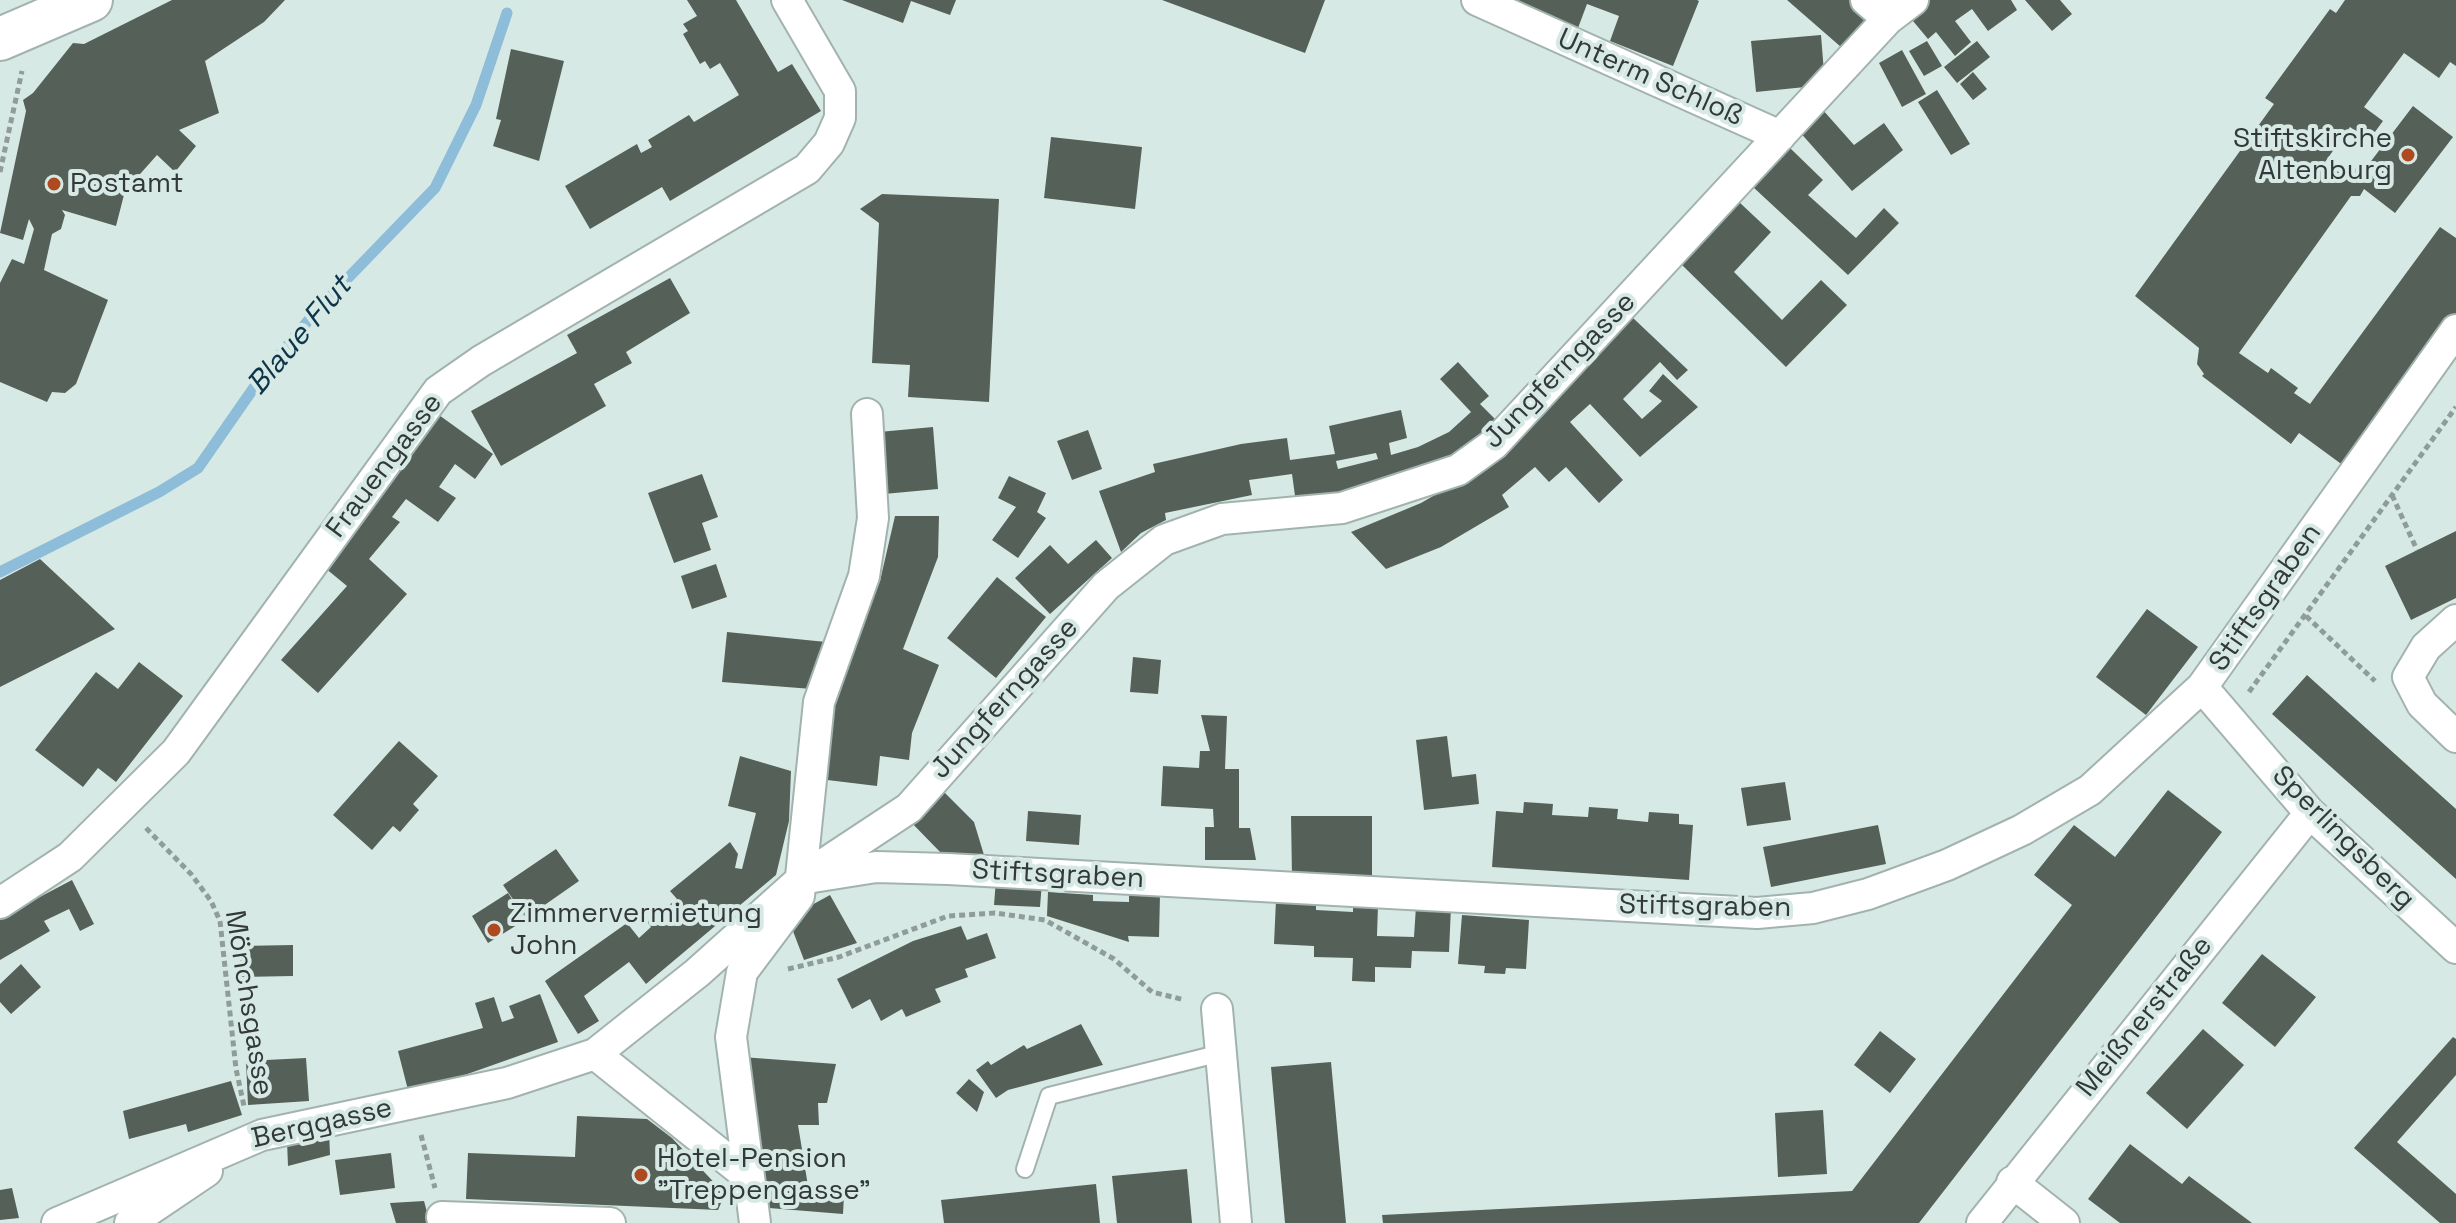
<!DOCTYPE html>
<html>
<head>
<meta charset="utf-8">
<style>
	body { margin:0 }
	canvas { display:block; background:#d7e9e5 }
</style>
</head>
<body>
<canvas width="2456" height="1223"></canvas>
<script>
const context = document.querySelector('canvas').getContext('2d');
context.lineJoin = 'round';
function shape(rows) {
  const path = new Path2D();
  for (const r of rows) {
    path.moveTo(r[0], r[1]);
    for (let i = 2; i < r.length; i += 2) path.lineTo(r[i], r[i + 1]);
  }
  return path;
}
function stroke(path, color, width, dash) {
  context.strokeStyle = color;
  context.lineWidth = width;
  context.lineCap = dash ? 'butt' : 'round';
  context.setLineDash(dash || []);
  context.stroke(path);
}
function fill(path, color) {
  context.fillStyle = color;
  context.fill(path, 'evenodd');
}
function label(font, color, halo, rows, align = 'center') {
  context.font = font + ' "Space Grotesk",sans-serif';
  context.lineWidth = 8;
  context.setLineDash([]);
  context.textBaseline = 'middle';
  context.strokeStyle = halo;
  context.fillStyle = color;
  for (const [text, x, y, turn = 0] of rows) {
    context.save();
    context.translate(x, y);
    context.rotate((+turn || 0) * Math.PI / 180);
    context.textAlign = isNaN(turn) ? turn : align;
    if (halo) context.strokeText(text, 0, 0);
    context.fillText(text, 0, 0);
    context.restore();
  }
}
stroke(shape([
	[0,572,159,492,198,468,262,376,317,310,435,188,476,105,507,13]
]), '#8ebdda', 11);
fill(shape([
	[172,0,285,0,264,22,205,61,219,113,179,130,196,146,175,172,157,155,125,191,116,226,62,210,65,215,61,229,52,234,44,270,108,300,76,384,65,393,52,392,47,402,0,382,0,283,12,259,24,264,34,229,29,219,23,240,0,233,26,111,23,100,33,93,73,43,84,44],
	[687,0,736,0,778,72,792,64,821,111,670,201,662,187,590,229,565,186,637,144,641,153,652,147,648,140,689,115,694,122,739,95,720,63,710,69,705,61,700,64,683,34,688,31,683,24,697,16],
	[842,0,956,0,950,15,911,1,903,23],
	[1162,0,1325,0,1305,53],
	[1510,0,1697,0,1699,1,1673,66,1610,41,1619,16,1587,4,1578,28],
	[1787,0,1849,0,1868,16,1841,47],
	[1927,0,2011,0,2017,10,1988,31,1972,9,1955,21,1971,42,1955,56,1936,32,1928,39,1908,15],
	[2025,0,2060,0,2072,14,2052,31],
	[2345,0,2456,0,2456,66,2450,62,2439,78,2404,53,2364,107,2383,121,2369,140,2350,127,2325,162,2340,173,2343,170,2358,168,2362,173,2413,106,2453,137,2395,213,2364,189,2360,196,2351,196,2239,353,2268,373,2271,368,2298,388,2294,393,2310,404,2440,227,2456,238,2456,313,2344,466,2299,433,2291,444,2202,376,2204,374,2197,364,2199,348,2135,296,2274,104,2265,98,2330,9,2336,13],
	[1821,35,1825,85,1756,92,1751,41],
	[1927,41,1942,66,1924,76,1909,51],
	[1977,41,1990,57,1957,83,1944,67],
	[511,49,564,61,539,161,493,146,501,120,496,119],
	[1902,50,1926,94,1902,107,1879,63],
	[1973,72,1987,89,1973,100,1960,84],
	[1937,90,1970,144,1951,155,1918,102],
	[1822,109,1854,145,1884,123,1903,150,1852,191,1798,130],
	[1051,137,1142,147,1135,209,1044,198],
	[1790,148,1823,180,1808,195,1856,238,1884,208,1899,223,1848,275,1753,187],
	[882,194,999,199,989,402,908,397,910,365,872,363,879,223,860,209],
	[1738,201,1771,232,1734,272,1782,320,1821,280,1847,305,1786,367,1681,264],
	[670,278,690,313,626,352,632,363,594,384,606,406,501,466,471,411,577,353,567,335],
	[1632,317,1688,370,1677,380,1660,362,1623,399,1642,419,1662,401,1649,391,1663,374,1698,407,1640,457,1590,404,1570,422,1623,480,1599,503,1566,467,1549,482,1535,467,1502,495,1509,507,1441,547,1386,569,1351,532,1421,503,1485,466,1554,403],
	[1458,362,1489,396,1480,404,1496,420,1460,456,1384,485,1296,503,1292,474,1249,480,1252,495,1165,513,1166,520,1141,533,1121,552,1099,491,1155,472,1153,464,1241,444,1287,438,1290,460,1335,454,1329,426,1401,410,1407,438,1389,443,1391,455,1418,447,1449,432,1471,412,1440,379],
	[1376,453,1378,459,1338,469,1336,461],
	[432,410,493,454,475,479,455,464,439,487,456,498,438,522,406,499,392,517,400,522,369,559,407,594,318,693,281,660,347,586,319,563],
	[933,427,938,489,884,494,879,432],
	[1088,430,1102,469,1072,480,1057,441],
	[702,474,718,517,702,523,711,550,674,563,648,493],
	[1009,476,1046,493,1037,512,1046,518,1018,558,992,540,1016,507,998,498],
	[895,516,939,516,938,557,903,649,939,665,912,733,909,760,880,756,877,786,819,779,832,702,880,581],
	[2456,531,2456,598,2411,620,2385,566],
	[1096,540,1112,558,1050,614,1015,578,1050,545,1068,564],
	[40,559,115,629,0,687,0,580],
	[716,564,727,597,692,609,681,576],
	[997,577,1046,617,996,678,947,638],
	[2147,609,2198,647,2146,715,2096,677],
	[727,632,826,642,812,689,722,682],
	[1133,657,1161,660,1158,694,1130,692],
	[139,662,183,696,116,782,98,768,83,787,35,750,96,672,118,689],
	[2307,675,2456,809,2456,879,2272,714],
	[1201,715,1227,716,1225,769,1239,769,1239,828,1250,828,1256,860,1205,860,1205,827,1214,827,1213,809,1161,806,1163,766,1199,768,1200,751,1210,751],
	[1447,736,1452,777,1476,774,1479,804,1424,810,1416,740],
	[399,741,438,776,413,804,419,810,400,832,393,826,372,850,333,815],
	[740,756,791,771,789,821,776,875,646,984,629,962,584,996,599,1021,578,1034,545,981,627,923,639,938,651,927,647,922,677,899,670,891,730,842,738,854,735,868,742,869,756,813,728,806],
	[1785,782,1791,820,1747,826,1741,788],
	[938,786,974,822,984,855,942,854,906,817],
	[2168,790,2222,832,1919,1223,1383,1223,1382,1215,1852,1191,2072,905,2034,875,2074,825,2115,857],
	[1524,802,1553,804,1552,815,1588,817,1589,807,1618,809,1617,819,1648,822,1649,812,1679,814,1679,824,1693,825,1689,880,1492,867,1496,811,1523,813],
	[1028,811,1081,815,1079,845,1026,841],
	[1291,816,1372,816,1372,876,1292,877],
	[1878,825,1886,864,1771,887,1763,847],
	[556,849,579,881,526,918,503,885],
	[72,880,94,924,80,931,69,909,44,921,50,931,0,960,0,918],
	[996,880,1042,882,1040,907,994,905],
	[1048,892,1093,895,1093,901,1129,902,1129,894,1160,895,1159,937,1128,936,1129,942,1047,916],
	[508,893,525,920,488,943,472,916],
	[830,895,857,943,804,960,788,918],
	[1276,900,1316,901,1316,910,1353,912,1353,904,1378,905,1377,936,1414,937,1416,906,1451,907,1449,952,1412,951,1411,968,1375,967,1375,982,1352,981,1353,958,1314,957,1314,946,1274,944],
	[1462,915,1529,920,1526,969,1506,968,1505,974,1484,973,1485,966,1458,964],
	[961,926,967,940,987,933,996,958,965,969,968,977,935,989,941,1002,906,1017,902,1009,881,1021,870,999,852,1009,837,979,913,941],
	[293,945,293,976,241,977,240,946],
	[2262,954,2316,997,2275,1047,2222,1003],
	[21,964,41,987,11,1014,0,1002,0,984],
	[540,994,558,1042,459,1077,408,1090,398,1051,483,1028,475,1003,494,997,502,1022,514,1018,509,1006],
	[1081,1024,1103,1065,1008,1090,996,1098,976,1070,988,1061,991,1065,1024,1045,1027,1049],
	[2203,1029,2244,1065,2187,1129,2146,1093],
	[1880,1031,1916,1059,1890,1093,1854,1065],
	[2453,1037,2456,1039,2456,1075,2397,1142,2456,1194,2456,1223,2440,1223,2354,1148],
	[742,1057,836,1064,827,1103,818,1103,819,1125,798,1125,809,1192,844,1195,843,1214,769,1208],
	[306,1058,309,1101,248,1105,246,1061],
	[1331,1062,1346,1223,1285,1223,1271,1067],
	[969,1079,984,1092,977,1112,956,1093],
	[231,1081,242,1115,188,1132,186,1124,129,1139,123,1111],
	[1823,1110,1827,1174,1778,1177,1775,1113],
	[577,1116,647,1119,672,1138,725,1194,718,1210,466,1199,468,1153,575,1157],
	[329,1130,330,1155,288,1166,287,1141],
	[2130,1144,2182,1184,2189,1176,2252,1223,2120,1223,2088,1199],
	[391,1153,395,1188,340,1195,335,1160],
	[1187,1169,1192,1223,1117,1223,1112,1176],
	[1096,1184,1100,1223,944,1223,941,1200],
	[12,1188,19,1218,0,1220,0,1190],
	[424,1201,430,1223,396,1223,390,1203]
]), '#556158');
const lane = shape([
	[1025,1169,1049,1096,1221,1053]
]);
const street = shape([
	[1477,0,1780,136],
	[1866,0,1888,19],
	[2456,620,2426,647,2408,677,2422,704,2456,737],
	[2202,687,2310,813,2456,948],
	[813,877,876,867,948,869,1757,913,1813,908,1868,894,1947,865,2022,830,2090,790,2202,687,2456,330],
	[0,903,70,857,176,752,438,391,481,361,807,169,829,143,840,118,840,91,787,0],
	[1217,1009,1236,1223],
	[595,1054,749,1177],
	[2012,1182,2064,1223],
	[442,1217,610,1223],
	[57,1223,262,1135,507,1083,595,1054,697,973,803,878,909,808,1106,586,1164,540,1222,519,1342,508,1458,470,1494,444,1888,19,1913,0],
	[130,1223,207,1171],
	[755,1223,731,1037,742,972,799,896,819,702,864,576,873,518,867,414],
	[1982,1223,2310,813]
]);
const secondary = shape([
	[0,39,91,0]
]);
stroke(lane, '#a2b3af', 20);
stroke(street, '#a2b3af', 34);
stroke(secondary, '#a2b3af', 46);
stroke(shape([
	[0,172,22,71],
	[2392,495,2417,550],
	[2306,616,2375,681],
	[2249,692,2456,407],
	[146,828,191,874,211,901,220,921,236,1069,244,1106],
	[788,969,839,957,948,916,995,913,1045,920,1114,959,1152,992,1185,1000],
	[421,1135,435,1188]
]), '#8f9c99', 5, [6, 4]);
stroke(lane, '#fff', 16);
stroke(street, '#fff', 30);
stroke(secondary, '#fff', 42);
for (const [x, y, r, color] of [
	[2408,155,8,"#af491f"],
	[54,184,8,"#af491f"],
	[494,930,8,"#af491f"],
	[641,1175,8,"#af491f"]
]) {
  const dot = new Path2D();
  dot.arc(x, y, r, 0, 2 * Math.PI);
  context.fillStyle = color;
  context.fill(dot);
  stroke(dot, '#d7e9e5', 3);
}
label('28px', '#323938', '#d7e9e5', [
	["Unterm Schloß",1650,78,24],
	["Jungferngasse",1560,371,-46],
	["Frauengasse",385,466,-53],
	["Stiftsgraben",2266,598,-55],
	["Jungferngasse",1005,699,-48],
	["Sperlingsberg",2343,838,45],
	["Stiftsgraben",1058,875,3],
	["Stiftsgraben",1705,907,1],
	["Mönchsgasse",248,1003,81],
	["Meißnerstraße",2145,1017,-51],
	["Berggasse",322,1124,-13]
]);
label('28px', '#323938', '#d7e9e5', [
	["Stiftskirche",2392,139,"right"],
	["Altenburg",2392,171,"right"],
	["Postamt",70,184],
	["Zimmervermietung",510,914],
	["John",510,946],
	["Hotel-Pension",657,1159],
	["\"Treppengasse\"",657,1191]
], 'left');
label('italic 30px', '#0d3549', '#d7e9e5', [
	["Blaue Flut",300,336,-50]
]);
</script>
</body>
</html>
